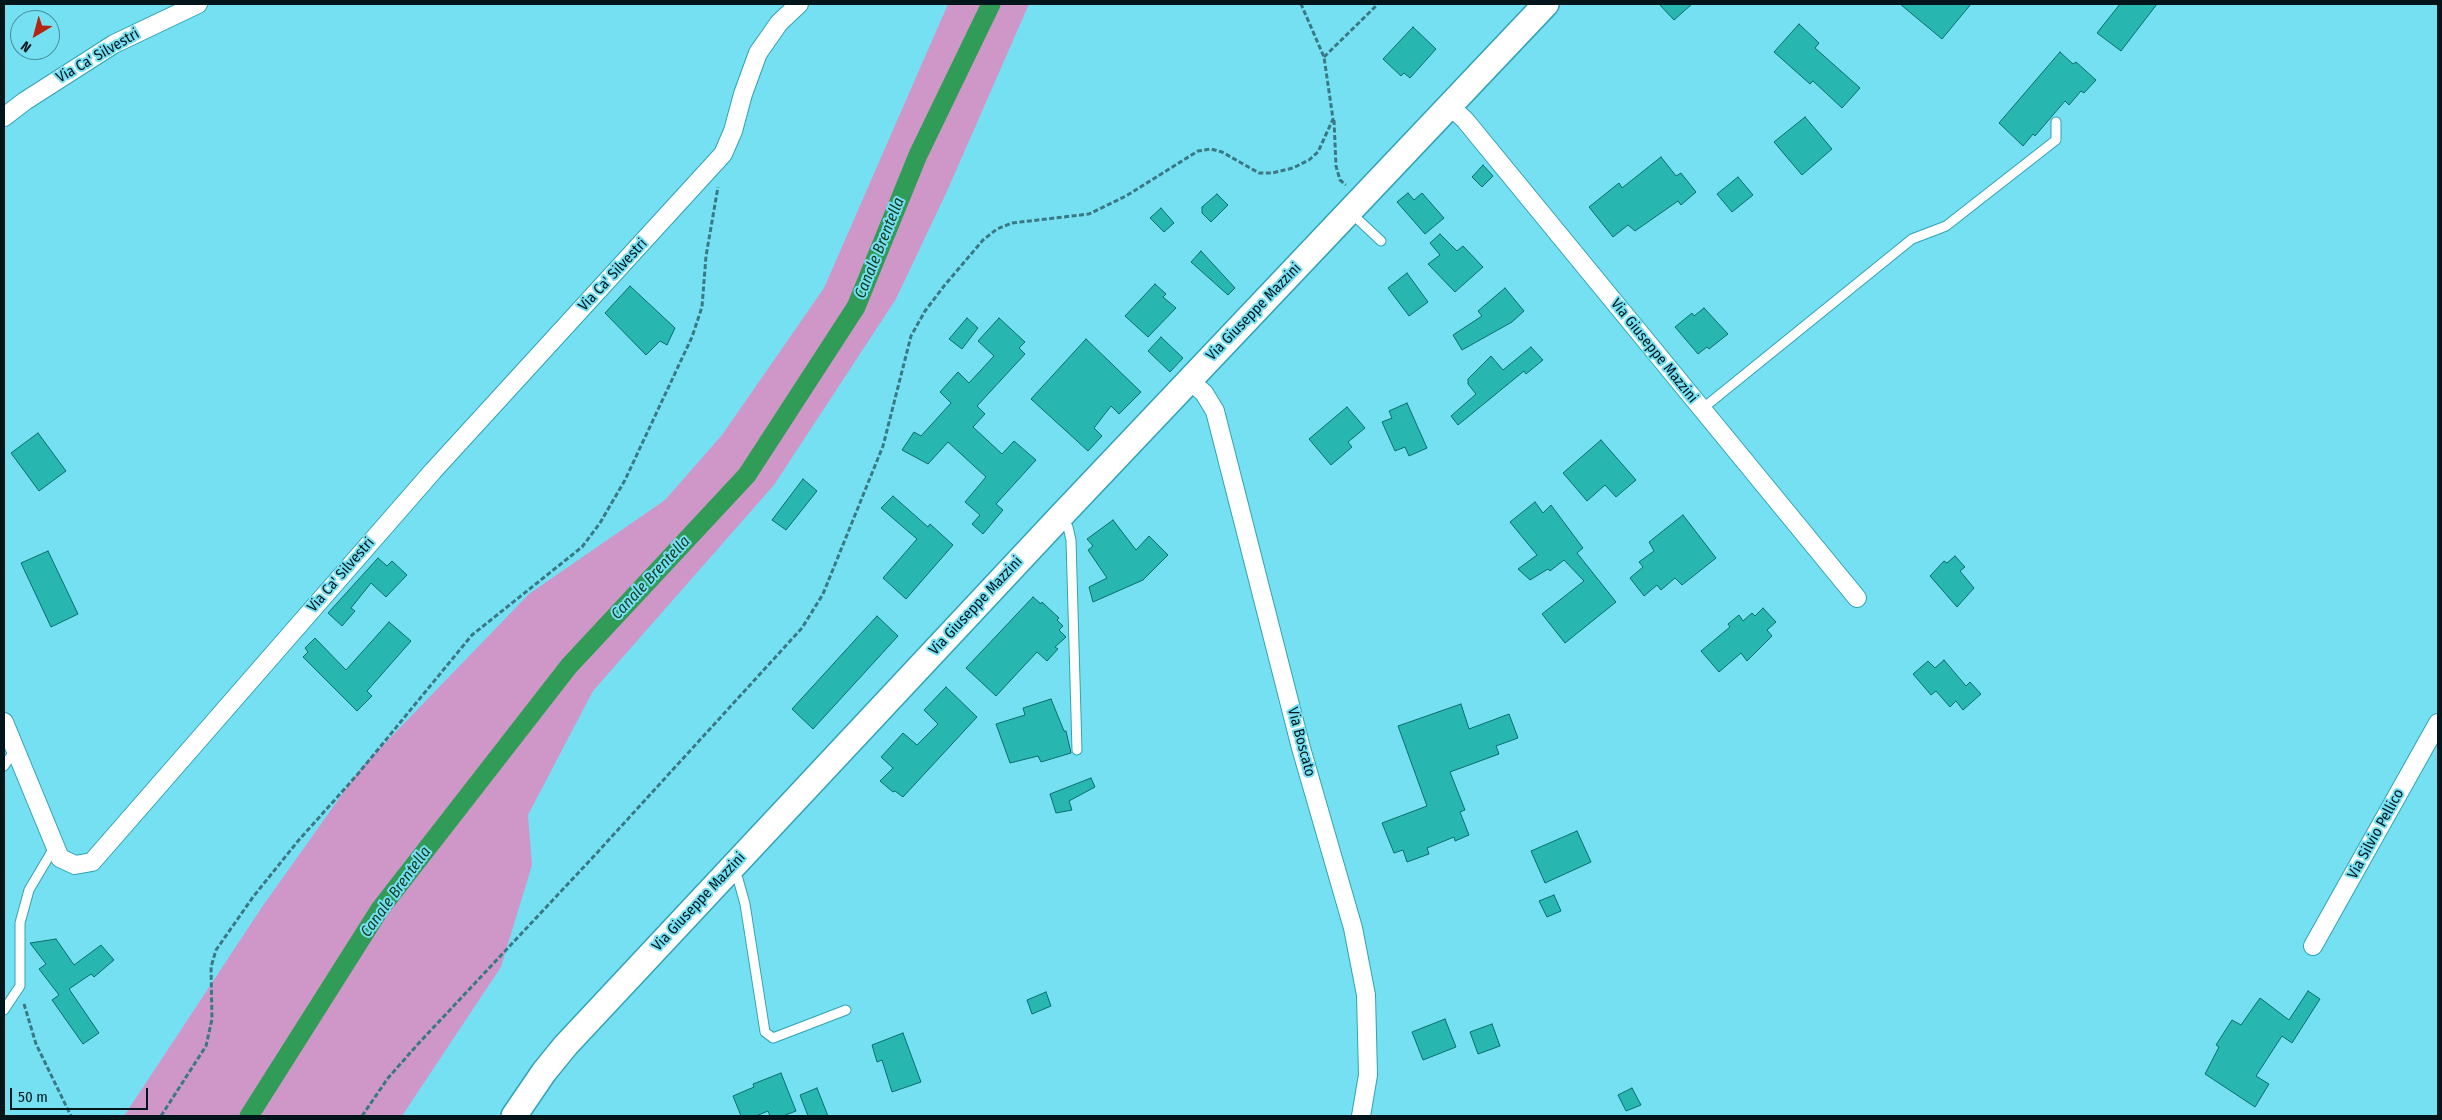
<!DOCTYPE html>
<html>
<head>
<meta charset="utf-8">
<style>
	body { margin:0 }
	#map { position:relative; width:2442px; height:1120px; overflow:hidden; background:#76e0f3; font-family:"Fira Sans Condensed",sans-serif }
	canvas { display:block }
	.frame { position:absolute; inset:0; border:5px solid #01151a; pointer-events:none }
	.north { position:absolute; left:10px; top:10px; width:50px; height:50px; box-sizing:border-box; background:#76e0f3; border:1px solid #478f9c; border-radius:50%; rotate:217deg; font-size:14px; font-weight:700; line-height:20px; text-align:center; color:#01151a }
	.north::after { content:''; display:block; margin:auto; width:18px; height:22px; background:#b42612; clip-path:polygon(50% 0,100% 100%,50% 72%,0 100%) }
	.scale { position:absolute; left:10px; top:1088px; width:138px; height:22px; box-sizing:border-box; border:2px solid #01151a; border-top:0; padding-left:6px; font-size:15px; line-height:18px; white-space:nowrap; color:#01151a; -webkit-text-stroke:4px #76e0f3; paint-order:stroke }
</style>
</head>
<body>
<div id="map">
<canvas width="2442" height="1120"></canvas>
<div class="frame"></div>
<div class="north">N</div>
<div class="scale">50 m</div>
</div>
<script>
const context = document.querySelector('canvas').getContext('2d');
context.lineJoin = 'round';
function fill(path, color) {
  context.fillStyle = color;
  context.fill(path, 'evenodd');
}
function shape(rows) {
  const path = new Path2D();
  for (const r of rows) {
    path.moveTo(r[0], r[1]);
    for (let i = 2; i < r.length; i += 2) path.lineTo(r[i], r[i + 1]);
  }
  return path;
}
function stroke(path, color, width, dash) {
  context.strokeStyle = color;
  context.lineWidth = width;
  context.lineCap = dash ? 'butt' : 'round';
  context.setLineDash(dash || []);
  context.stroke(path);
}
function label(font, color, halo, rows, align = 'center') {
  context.font = font + ' "Fira Sans Condensed",sans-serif';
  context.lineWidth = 4;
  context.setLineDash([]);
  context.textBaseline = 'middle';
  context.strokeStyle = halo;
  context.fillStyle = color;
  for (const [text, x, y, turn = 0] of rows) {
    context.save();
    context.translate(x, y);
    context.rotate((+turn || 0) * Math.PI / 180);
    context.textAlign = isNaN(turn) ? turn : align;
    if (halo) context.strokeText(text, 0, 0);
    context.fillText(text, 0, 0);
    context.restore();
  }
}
fill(shape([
	[948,4,1029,4,948,189,896,299,774,485,593,691,528,815,532,865,501,967,402,1116,124,1116,262,907,360,769,529,594,665,500,722,435,824,288]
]), '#cf97c7');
stroke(shape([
	[249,1116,380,909,569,666,747,475,856,307,918,155,991,4]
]), '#309c57', 19);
const building = shape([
	[1659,4,1692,4,1674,20,1659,4],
	[1900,4,1971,4,1942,39,1900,4],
	[2120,4,2157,4,2121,51,2097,33,2120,4],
	[1799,24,1819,43,1815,48,1860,88,1842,108,1813,81,1810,84,1774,52,1799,24],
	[1413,27,1436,49,1410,78,1404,73,1401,76,1383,59,1413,27],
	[2060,52,2073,64,2076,62,2096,80,2084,93,2081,91,2069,105,2065,101,2035,136,2033,134,2023,146,1999,123,2060,52],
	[1805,117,1832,149,1802,175,1774,142,1805,117],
	[1661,157,1676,176,1681,173,1696,192,1681,205,1678,201,1635,231,1628,225,1613,237,1589,207,1619,183,1622,188,1661,157],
	[1483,165,1493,176,1482,187,1472,177,1483,165],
	[1738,177,1753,195,1732,212,1717,194,1738,177],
	[1408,193,1414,200,1422,193,1444,218,1425,234,1397,202,1408,193],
	[1217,194,1228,205,1211,222,1202,213,1202,207,1217,194],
	[1161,208,1174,223,1164,232,1150,218,1161,208],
	[1440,234,1457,251,1463,246,1483,267,1455,292,1428,264,1440,255,1430,243,1440,234],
	[1201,251,1235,288,1228,295,1191,262,1201,251],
	[1407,273,1428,302,1409,316,1388,288,1407,273],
	[1155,284,1166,294,1163,297,1176,308,1148,337,1125,316,1155,284],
	[630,286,675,328,667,345,660,341,646,355,605,313,630,286],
	[1505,288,1524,311,1512,322,1462,350,1453,335,1482,316,1478,311,1505,288],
	[1704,308,1728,334,1709,349,1707,347,1698,354,1675,327,1692,313,1694,316,1704,308],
	[967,318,978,328,962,349,949,339,967,318],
	[999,318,1025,342,1019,348,1025,354,977,406,985,414,973,427,1002,454,1014,441,1036,460,996,504,1003,510,983,534,972,524,980,515,965,502,986,477,948,442,928,464,902,450,914,432,921,436,951,403,940,392,958,372,969,383,994,356,978,341,999,318],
	[1161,337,1183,358,1170,372,1148,351,1161,337],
	[1086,339,1141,392,1119,414,1111,406,1094,428,1102,436,1088,451,1031,399,1086,339],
	[1531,347,1543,360,1526,374,1524,371,1458,425,1451,416,1476,394,1468,384,1468,379,1491,356,1503,370,1531,347],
	[1407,403,1427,448,1409,456,1405,447,1395,451,1382,422,1392,418,1389,411,1407,403],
	[1347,407,1365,428,1348,442,1352,447,1331,465,1309,439,1347,407],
	[38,433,66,471,39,491,11,453,38,433],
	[1601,440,1636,480,1616,497,1605,485,1587,501,1563,473,1601,440],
	[803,479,817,491,786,530,772,520,803,479],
	[893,496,928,527,930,524,953,545,906,599,883,578,917,539,881,508,893,496],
	[1535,502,1543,513,1551,505,1583,548,1577,553,1616,602,1565,643,1542,614,1584,581,1564,560,1550,571,1548,569,1530,580,1518,569,1537,555,1510,522,1535,502],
	[1683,515,1716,558,1682,585,1675,578,1661,590,1657,585,1644,596,1630,578,1643,567,1639,562,1654,551,1649,542,1683,515],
	[1113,520,1136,550,1149,536,1168,555,1143,580,1093,602,1089,587,1107,578,1088,550,1093,546,1087,539,1113,520],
	[48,551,78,614,51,627,21,563,48,551],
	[1955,556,1965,567,1960,571,1974,588,1957,607,1930,576,1944,561,1947,563,1955,556],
	[378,558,387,566,392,561,407,575,386,597,371,583,351,608,355,611,342,626,328,613,378,558],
	[1033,597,1041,604,1042,602,1059,618,1057,620,1063,626,1059,630,1066,637,1055,647,1058,649,1047,661,1037,652,996,696,966,668,1033,597],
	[1763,608,1776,622,1767,630,1772,636,1747,661,1741,653,1719,672,1701,651,1730,627,1728,624,1739,615,1743,621,1752,613,1755,616,1763,608],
	[877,616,898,636,813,729,792,709,877,616],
	[389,622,411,641,367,691,372,696,357,711,303,657,308,652,305,648,315,638,346,670,389,622],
	[1944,660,1966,686,1970,682,1981,694,1963,710,1956,701,1950,707,1936,691,1931,695,1913,674,1928,661,1935,668,1944,660],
	[946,687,977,717,903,797,895,791,893,792,880,781,893,768,881,757,903,733,917,745,938,724,924,710,946,687],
	[1051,699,1064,731,1066,731,1071,753,1041,762,1038,756,1010,763,996,724,1025,715,1023,708,1051,699],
	[1461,704,1469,729,1509,714,1518,738,1496,746,1499,754,1450,772,1465,810,1460,812,1469,835,1455,841,1454,837,1427,848,1429,854,1407,862,1403,850,1394,853,1382,823,1427,806,1398,726,1461,704],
	[1091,778,1095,787,1069,801,1072,810,1056,813,1050,794,1091,778],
	[1577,831,1591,862,1545,883,1531,851,1577,831],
	[1554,895,1561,911,1547,917,1539,901,1554,895],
	[56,939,74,965,101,945,114,960,94,977,91,974,69,989,99,1033,83,1044,52,1000,59,995,39,969,46,964,30,943,56,939],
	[2308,991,2320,999,2292,1043,2282,1036,2256,1076,2269,1084,2255,1107,2205,1074,2219,1047,2216,1045,2232,1020,2241,1025,2260,998,2289,1020,2308,991],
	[1046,992,1051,1006,1032,1014,1027,1000,1046,992],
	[1445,1019,1456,1047,1423,1060,1412,1032,1445,1019],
	[1492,1024,1500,1046,1478,1054,1470,1032,1492,1024],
	[903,1033,921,1082,892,1092,882,1060,877,1062,872,1045,903,1033],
	[781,1073,796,1111,783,1116,770,1116,768,1111,756,1116,741,1116,733,1096,754,1087,753,1084,781,1073],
	[817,1088,828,1116,808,1116,800,1095,817,1088],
	[1632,1088,1641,1105,1626,1111,1618,1095,1632,1088]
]);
fill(building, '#28b6b1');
stroke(building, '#0a6d6a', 1);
const service = shape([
	[1350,212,1381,241],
	[1702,409,1912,239,1946,226,2056,140,2056,122],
	[1059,518,1068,527,1071,540,1077,750],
	[4,766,15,750],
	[731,872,738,879,745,904,765,1032,773,1038,846,1010],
	[4,1010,20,986,20,923,29,890,55,846]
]);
const minor = shape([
	[1450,106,1465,120,1857,598],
	[4,117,25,101,114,44,198,4],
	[1189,380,1204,393,1215,411,1301,748,1353,928,1366,995,1368,1075,1361,1116],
	[4,722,60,858,75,865,92,862,433,471,723,154,733,131,743,94,758,53,779,23,799,4],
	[2313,946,2438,723]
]);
const secondary = shape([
	[514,1116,544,1072,566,1045,1059,518,1546,4]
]);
stroke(service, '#31a2b5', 11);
stroke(minor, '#31a2b5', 20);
stroke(secondary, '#31a2b5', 28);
stroke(shape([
	[1324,57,1378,4],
	[1334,120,1336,166,1340,180,1346,185],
	[24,1004,36,1044,71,1116],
	[161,1116,206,1046,212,1019,211,967,216,950,253,897,298,841,357,775,472,635,582,547,600,523,625,480,692,337,702,307,706,256,718,187],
	[362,1116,388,1078,418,1044,595,855,802,628,823,594,883,446,911,336,925,311,944,286,983,240,997,229,1012,223,1089,214,1126,196,1198,151,1211,149,1222,152,1259,173,1272,173,1293,168,1309,160,1318,152,1333,119,1324,57,1301,4]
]), '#3a7883', 3, [5, 2.5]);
stroke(service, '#fff', 9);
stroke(minor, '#fff', 18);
stroke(secondary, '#fff', 25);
label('15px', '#01151a', '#76e0f3', [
	["Via Ca' Silvestri",98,56,-30],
	["Via Ca' Silvestri",613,275,-47],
	["Via Giuseppe Mazzini",1254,312,-46],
	["Via Giuseppe Mazzini",1654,351,51],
	["Via Ca' Silvestri",341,575,-49],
	["Via Giuseppe Mazzini",976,606,-47],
	["Via Boscato",1301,742,75],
	["Via Silvio Pellico",2376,834,-61],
	["Via Giuseppe Mazzini",699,902,-47]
]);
label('italic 16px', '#123c20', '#76e0f3', [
	["Canale Brentella",880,248,-68],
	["Canale Brentella",651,578,-47],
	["Canale Brentella",396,892,-54]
]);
</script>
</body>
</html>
